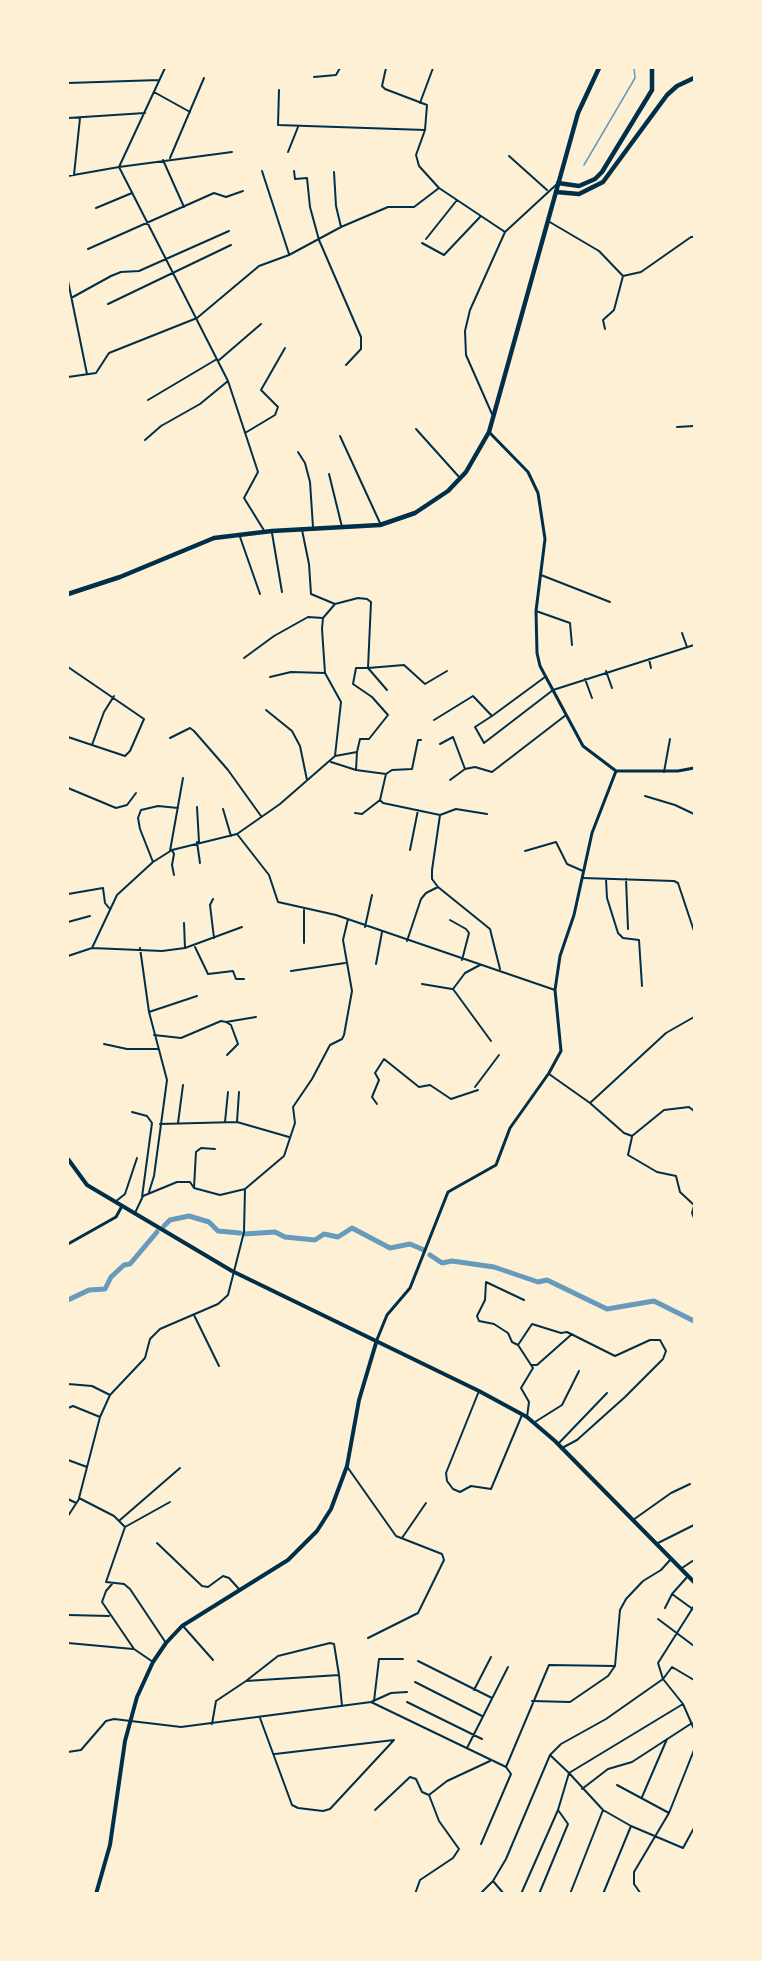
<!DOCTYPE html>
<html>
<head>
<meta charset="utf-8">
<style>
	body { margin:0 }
	#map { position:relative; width:762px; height:1961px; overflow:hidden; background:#fdf0d5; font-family:Overpass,sans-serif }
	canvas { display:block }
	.frame { position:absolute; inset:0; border:69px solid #fdf0d5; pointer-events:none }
</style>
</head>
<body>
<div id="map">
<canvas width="762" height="1961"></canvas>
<div class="frame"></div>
</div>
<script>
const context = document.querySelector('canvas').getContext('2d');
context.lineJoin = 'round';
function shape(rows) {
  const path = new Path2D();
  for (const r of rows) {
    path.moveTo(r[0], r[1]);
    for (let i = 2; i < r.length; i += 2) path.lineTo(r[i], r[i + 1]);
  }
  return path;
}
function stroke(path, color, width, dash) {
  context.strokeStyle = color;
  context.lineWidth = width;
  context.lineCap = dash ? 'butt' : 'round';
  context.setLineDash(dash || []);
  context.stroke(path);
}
stroke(shape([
	[584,165,635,78,634,68]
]), '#669bbc', 1.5);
stroke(shape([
	[164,1226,170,1220,189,1216,209,1222,218,1231,240,1233],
	[244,1234,275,1232,285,1237,315,1240,324,1234,338,1237,352,1228,390,1248,410,1244,424,1250],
	[430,1255,442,1263,452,1261,494,1267,538,1282,547,1280,607,1309,654,1301,694,1321],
	[68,1300,89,1290,105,1289,111,1277,124,1265,130,1264,157,1232]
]), '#669bbc', 5);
stroke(shape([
	[165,68,119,167,232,152],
	[386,68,382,86,385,89,427,105,425,130],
	[314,77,336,75,340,68,354,68],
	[68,83,159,80],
	[279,90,278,125,425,130,416,155,419,166,439,188],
	[154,92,190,112],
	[420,103,433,68],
	[68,118,145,113],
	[288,152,298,127],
	[509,156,547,190],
	[170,158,204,78],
	[163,160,184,207],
	[262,171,289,254],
	[294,171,295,179,307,178,310,207,319,240,361,337,361,349,346,365],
	[334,172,336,206,341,227],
	[74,175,80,118],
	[68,176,119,167,228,381,258,472,244,498,265,532],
	[96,208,132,193],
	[548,221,599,251,623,276,641,272,691,237,694,237],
	[426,239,457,200],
	[422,243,444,255,480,217],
	[88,249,214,193,226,197,243,191],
	[68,281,87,374],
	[73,297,111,276,121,272,139,271,229,231],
	[108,304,231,245],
	[605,329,603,320,614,310,623,276],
	[218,361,261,324],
	[68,377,96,373,109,353,197,318,259,266,289,255,341,227,388,207,414,207,439,188,505,232],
	[148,400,217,359],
	[492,414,466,355,465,331,470,310,505,232,557,184],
	[677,427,694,426],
	[416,429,460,478],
	[245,433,275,415,278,407,261,390,285,348],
	[340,436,380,523],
	[145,440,161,426,200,404,228,381],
	[298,452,305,463,310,482,313,527],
	[329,474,342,527],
	[272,533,282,592],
	[240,537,260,594],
	[541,575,610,602],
	[335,604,358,598,367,599,371,602,368,668,356,668,353,684,372,697,388,715,369,739,360,739,357,752,335,756],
	[536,611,570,623,572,645],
	[682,633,687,647],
	[244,658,274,636,308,617,323,618],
	[649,659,651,668],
	[68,667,144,719,130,751,125,756,68,737],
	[368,668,404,665,425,684,447,671],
	[368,668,387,690],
	[606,671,612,688],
	[270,677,291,672,325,673],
	[585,679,592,698],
	[266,710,292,731,300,746,307,780],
	[492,716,475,727,484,743,553,690,694,645],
	[434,720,473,696,492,716,545,677],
	[170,738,190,728,194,731,228,770,261,816],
	[440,744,453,737,465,769,475,767,492,772,566,715],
	[92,745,104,712,114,696],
	[331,762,356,770,386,774],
	[356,770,357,752],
	[664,772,670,739],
	[450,780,465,769],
	[68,788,116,808,127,805,136,793],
	[645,796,675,805,694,814],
	[197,807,199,842],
	[223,809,231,836],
	[355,813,362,814,380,800],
	[440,815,456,809,487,814],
	[237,834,269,875,278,902,336,915,555,990],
	[197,842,200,863],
	[172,850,174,854,172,865,174,875],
	[410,850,418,810],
	[170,851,183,778],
	[525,851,556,842,567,864,583,871],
	[153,862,140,829,138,818,141,810,158,806,178,808],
	[583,878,674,881,678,883,694,931],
	[606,879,607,898,618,933,623,938,639,940,642,986],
	[626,879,628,929],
	[438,887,490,929,500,969],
	[68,894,103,888,105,903,109,908],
	[213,899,210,905,214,938],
	[450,920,466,929,469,933,462,960],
	[68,922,90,916],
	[184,923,185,948],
	[365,927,372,895],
	[407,941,421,899,426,893,438,887,432,879,432,870,440,815,383,803,380,800,386,774,392,770,412,769,418,740,421,740],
	[304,943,304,910],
	[195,947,208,974,233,971,236,979,244,979],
	[92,948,117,895,153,862,172,850,237,834,280,804,335,756,341,702,325,673,322,629,323,618,335,604,311,594,309,564,302,530],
	[140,948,149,1012,167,1080,154,1176,149,1192],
	[68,956,92,948,162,951,185,948,242,927],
	[376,964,382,932],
	[480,965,465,973,453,989,491,1041],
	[291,971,345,963],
	[422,984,452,989],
	[149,1012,197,996],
	[226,1022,256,1017],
	[154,1035,181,1038,221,1021,226,1022,231,1025,238,1044,227,1055],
	[104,1044,127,1049,158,1049],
	[549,1074,590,1103,624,1133,632,1136,664,1110,689,1107,694,1111],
	[475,1087,499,1055],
	[590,1103,666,1033,694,1017],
	[377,1104,372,1097,379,1080,375,1073,384,1059,419,1087,430,1085,451,1099,478,1090],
	[132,1112,147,1116,152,1123,142,1197],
	[225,1122,228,1092],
	[237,1122,239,1092],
	[178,1123,183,1085],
	[160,1124,237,1122,289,1137],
	[632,1137,628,1155,657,1172,676,1176,680,1192,694,1205],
	[194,1188,196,1152,201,1148,215,1149],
	[115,1202,125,1194,137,1158],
	[694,1206,692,1213,694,1218],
	[135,1213,143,1196,177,1182,190,1182,194,1188,220,1195,245,1189,284,1156,295,1123,293,1107,312,1079,330,1045,342,1039,344,1035,352,991,343,940,348,919],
	[524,1300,486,1282,485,1300,477,1316,479,1321,494,1324,508,1333,512,1342,518,1345,533,1368,521,1388,529,1402,527,1417],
	[194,1315,219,1366],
	[518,1345,532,1324,561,1333,567,1332,615,1356,650,1340,660,1340,666,1351,663,1359,625,1397,577,1440,562,1448],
	[532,1365,537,1365,572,1334],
	[68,1384,92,1386,110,1395],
	[479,1391,446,1473,447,1481,453,1489,460,1492,471,1486,491,1489,522,1415],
	[68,1408,73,1406,100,1417],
	[535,1422,562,1405,579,1371],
	[558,1444,607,1393],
	[68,1460,87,1467],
	[348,1468,396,1536,442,1554,444,1560,418,1613,368,1638],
	[68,1499,76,1503],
	[68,1516,79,1499],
	[120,1520,180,1468],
	[633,1520,671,1493,690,1484],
	[125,1527,170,1502],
	[402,1538,426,1503],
	[157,1543,202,1586,208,1587,223,1576,229,1578,239,1589],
	[656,1544,694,1525],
	[682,1568,694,1560],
	[112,1584,106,1591,102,1602,134,1649,153,1662],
	[672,1594,694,1610],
	[694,1606,658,1663,663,1679,683,1704,694,1729],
	[665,1608,672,1594,688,1576],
	[68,1615,109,1616],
	[658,1619,694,1646],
	[183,1626,213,1660],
	[68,1643,133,1649],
	[166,1643,130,1589,124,1584,106,1582,125,1527,114,1516,79,1498,100,1417,110,1395,145,1358,150,1339,160,1329,218,1304,228,1295,244,1232,245,1189],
	[418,1661,492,1698],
	[246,1681,278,1656,330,1643,334,1644,339,1675],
	[415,1682,482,1716],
	[474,1690,491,1657],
	[374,1701,379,1659,403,1659],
	[532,1701,570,1702,608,1676,615,1666],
	[371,1702,506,1767,549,1665,615,1666,620,1610,626,1599,643,1581,661,1570,671,1559],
	[407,1702,482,1739],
	[260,1718,292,1805,298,1808,323,1811,330,1809,394,1740,275,1754],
	[212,1724,216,1701,246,1681,339,1675,342,1706],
	[467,1748,508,1667],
	[68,1752,81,1750,106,1721,114,1719,181,1727,371,1702,391,1693,407,1692],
	[550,1755,569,1773,683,1704],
	[569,1773,603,1810,631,1826,603,1894],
	[617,1785,669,1813],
	[582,1789,608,1769,632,1762,692,1723],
	[642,1797,667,1739],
	[375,1810,410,1777,416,1779,422,1792,429,1795],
	[631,1826,683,1848,694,1828],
	[481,1844,511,1774,506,1767],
	[493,1881,504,1894],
	[415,1894,420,1880,453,1858,459,1849,439,1821,429,1795,447,1781,490,1761],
	[480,1894,493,1881,506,1859,550,1755,561,1744,606,1719,663,1679,672,1667,694,1680],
	[521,1894,558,1810,569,1773],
	[539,1894,568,1824,558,1810],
	[570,1894,603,1810],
	[641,1894,634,1884,634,1872,669,1813,694,1750]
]), '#003049', 2);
stroke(shape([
	[616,771,678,771,694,768],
	[68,1244,116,1217,122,1206],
	[376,1342,387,1315,410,1288,448,1192,496,1165,510,1128,549,1073,561,1051,555,990,560,956,574,915,592,833,616,771,583,746,540,666,537,653,536,611,545,539,538,493,528,472,489,432]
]), '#003049', 3);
stroke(shape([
	[68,1159,87,1185,232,1271,479,1391,527,1417,555,1441,694,1582],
	[96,1894,110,1845,125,1741,137,1697,153,1662,166,1643,182,1626,288,1560,317,1531,331,1509,347,1466,359,1400,376,1343]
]), '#003049', 4);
stroke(shape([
	[68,594,120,577,214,538,272,531,380,525,415,513,448,491,466,472,489,432,578,113,599,68]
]), '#003049', 4.5);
stroke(shape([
	[558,183,579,186,595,179,602,172,652,90,652,68],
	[556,192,579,194,603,182,667,95,677,86,694,78]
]), '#003049', 4.5);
</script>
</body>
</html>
